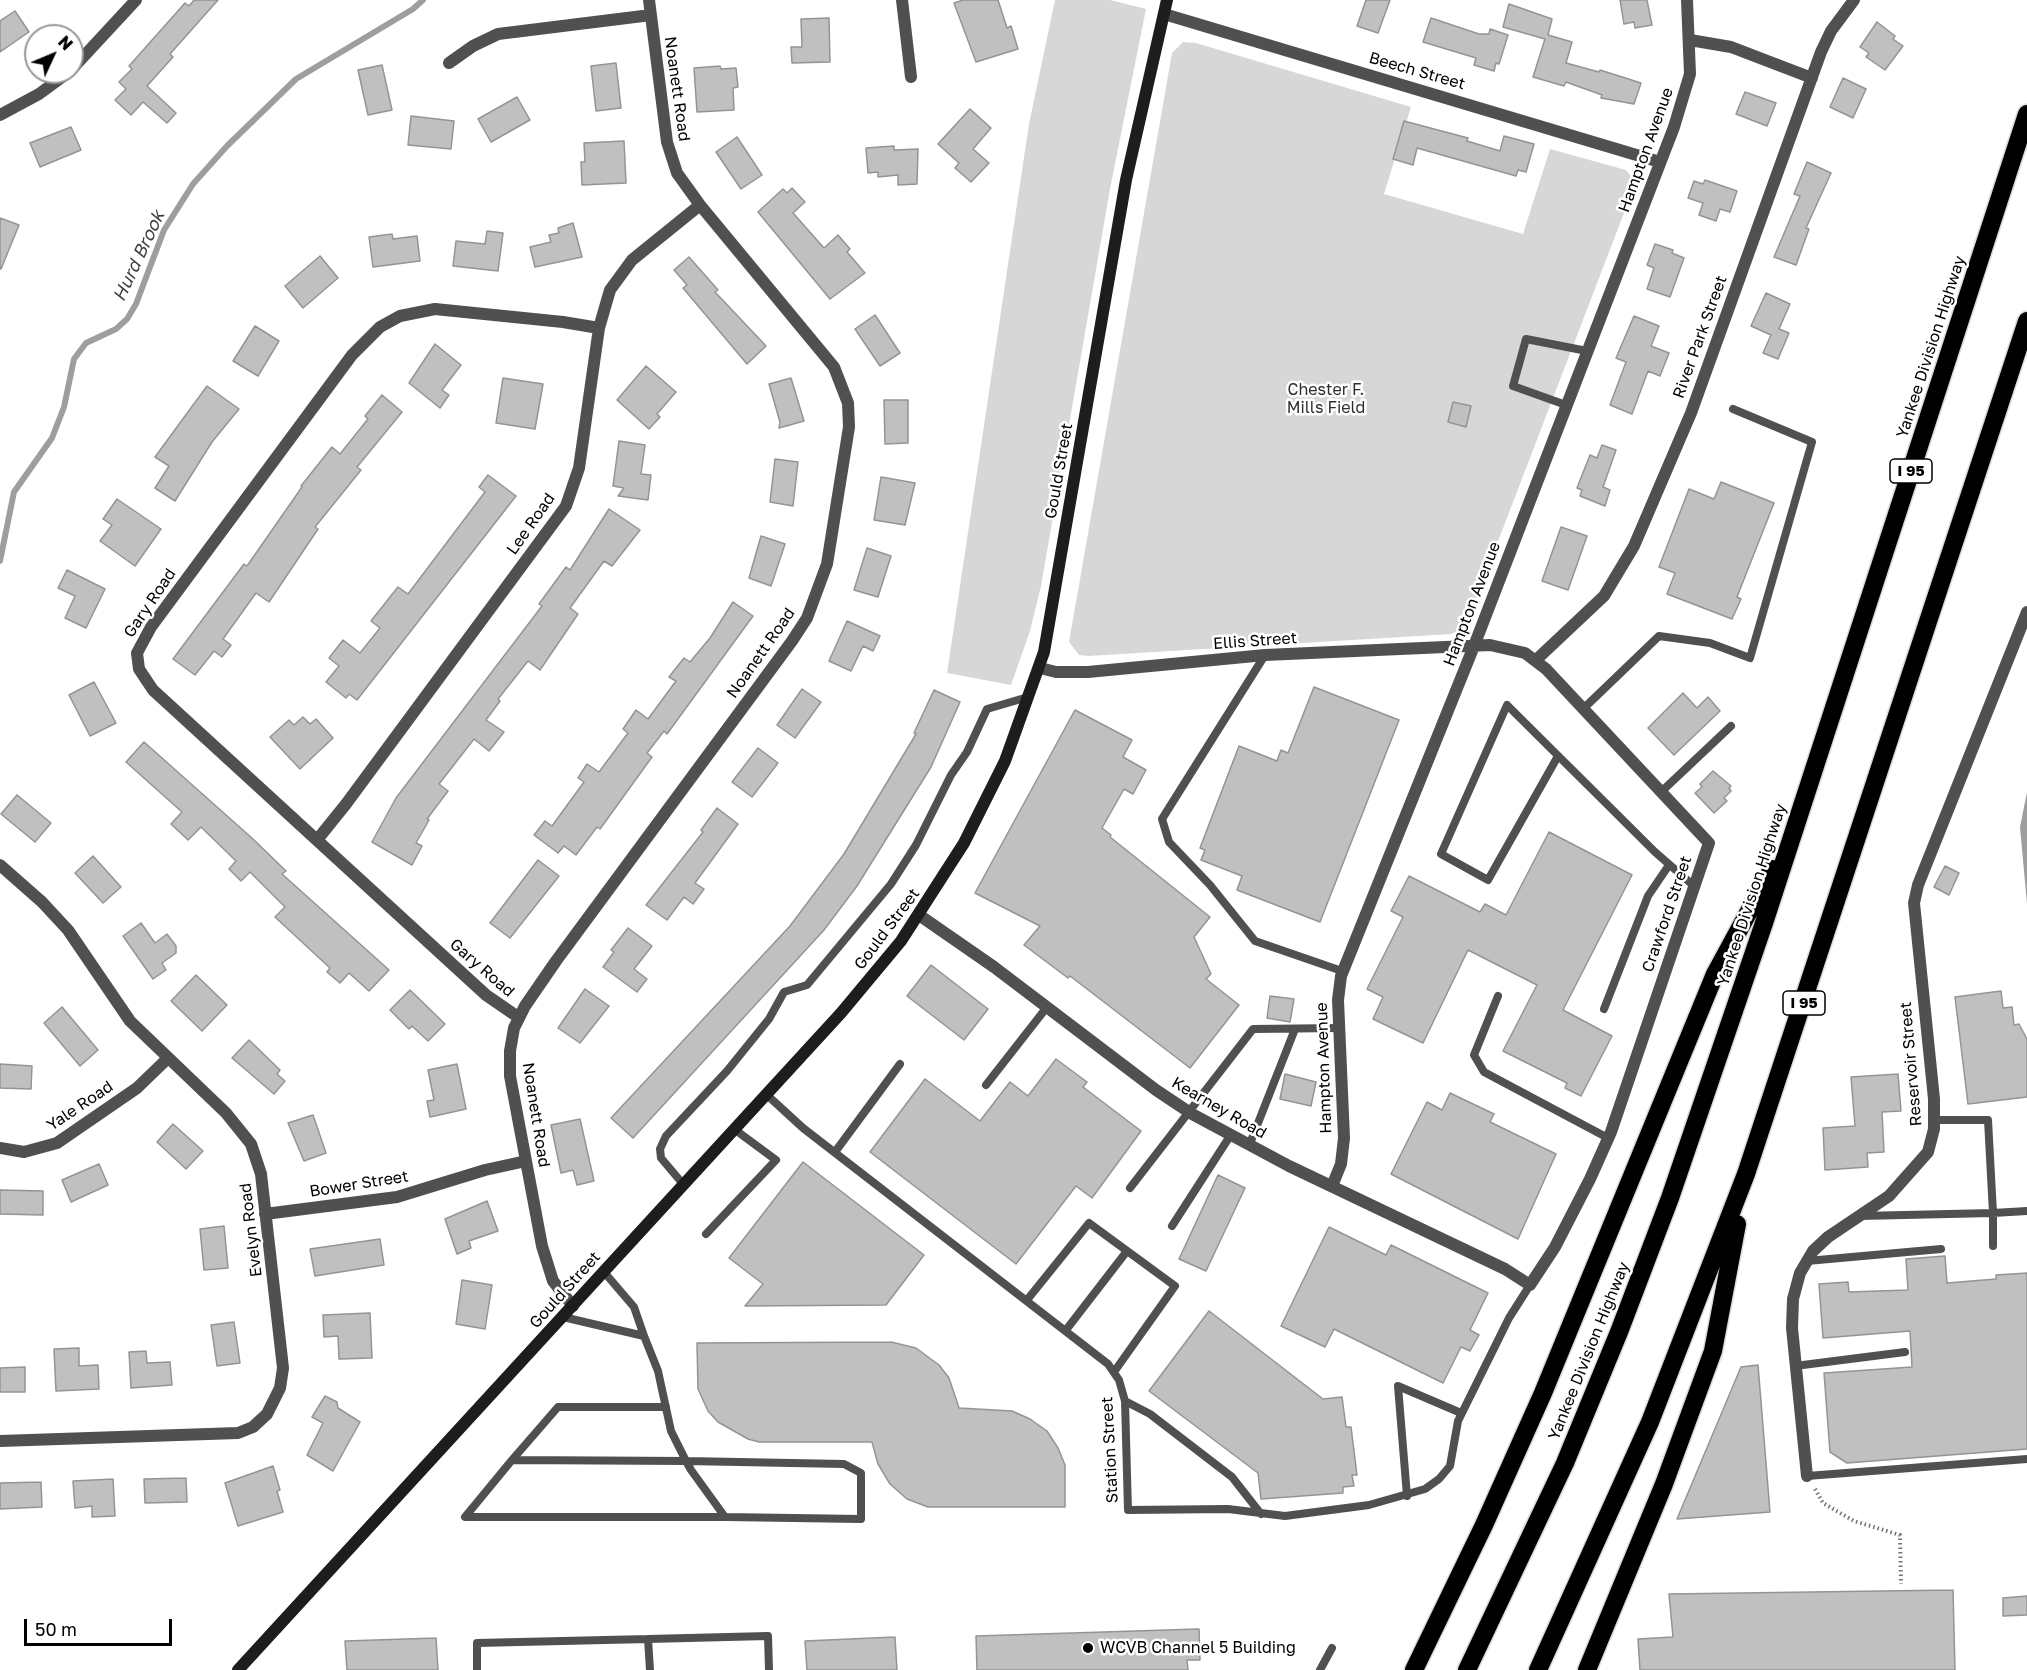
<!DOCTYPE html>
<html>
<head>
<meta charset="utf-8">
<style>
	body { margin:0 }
	#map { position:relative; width:2027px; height:1670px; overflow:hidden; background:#fff; font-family:"Golos Text",sans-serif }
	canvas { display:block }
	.north { position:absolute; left:24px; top:24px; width:60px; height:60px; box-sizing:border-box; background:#fff; border:2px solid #999; border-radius:50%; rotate:46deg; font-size:16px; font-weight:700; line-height:24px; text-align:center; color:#000 }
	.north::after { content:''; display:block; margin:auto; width:21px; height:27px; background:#000; clip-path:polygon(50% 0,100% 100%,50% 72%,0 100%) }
	.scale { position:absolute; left:24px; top:1619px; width:148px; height:27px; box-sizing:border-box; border:3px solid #000; border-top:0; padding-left:8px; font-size:18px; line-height:21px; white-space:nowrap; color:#000; -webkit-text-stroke:4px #fff; paint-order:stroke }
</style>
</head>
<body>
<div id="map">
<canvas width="2027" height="1670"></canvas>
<div class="north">N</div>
<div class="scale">50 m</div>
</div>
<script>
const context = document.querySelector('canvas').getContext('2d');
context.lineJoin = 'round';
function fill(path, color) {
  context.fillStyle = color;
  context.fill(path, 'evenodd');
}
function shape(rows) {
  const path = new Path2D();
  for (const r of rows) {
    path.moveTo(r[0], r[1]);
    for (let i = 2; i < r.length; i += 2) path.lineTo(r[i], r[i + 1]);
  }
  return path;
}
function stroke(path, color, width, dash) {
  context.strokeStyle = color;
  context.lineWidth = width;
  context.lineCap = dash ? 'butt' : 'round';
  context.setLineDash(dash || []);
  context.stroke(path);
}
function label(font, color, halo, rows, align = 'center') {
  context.font = font + ' "Golos Text",sans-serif';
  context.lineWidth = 5;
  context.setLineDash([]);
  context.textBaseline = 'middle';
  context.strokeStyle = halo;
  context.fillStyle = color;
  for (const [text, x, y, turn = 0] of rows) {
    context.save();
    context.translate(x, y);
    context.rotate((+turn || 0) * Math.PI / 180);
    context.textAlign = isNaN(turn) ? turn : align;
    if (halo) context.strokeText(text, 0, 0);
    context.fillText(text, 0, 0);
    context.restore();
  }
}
fill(shape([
	[1055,0,1110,0,1146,9,1110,189,1041,586,1030,631,1011,685,947,673,1029,124],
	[1183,42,1196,43,1411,107,1384,194,1523,234,1550,149,1626,170,1634,180,1634,187,1467,622,1458,631,1451,634,1088,656,1079,655,1069,642,1172,53]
]), '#d7d7d7');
fill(shape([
	[2027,792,2027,904,2020,827]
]), '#9e9e9e');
stroke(shape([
	[0,561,14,492,52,438,64,407,74,359,86,343,116,329,127,319,136,304,164,230,193,184,227,146,296,79,413,9,423,0]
]), '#9e9e9e', 6);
const building = shape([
	[194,0,218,0,170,54,173,57,147,86,176,113,167,123,143,102,131,115,115,100,126,89,119,82,132,69,129,66,185,3,189,6,194,0],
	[963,0,998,0,1007,28,1011,26,1018,49,976,62,954,3,963,0],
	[1366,0,1390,0,1378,33,1357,26,1366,0],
	[1620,0,1647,0,1652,25,1635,28,1634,22,1624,24,1620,0],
	[1509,4,1552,19,1548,35,1572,42,1566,63,1599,72,1600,70,1641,83,1634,104,1601,98,1602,95,1566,82,1564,86,1533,77,1545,39,1503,27,1509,4],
	[15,11,29,32,0,52,0,21,15,11],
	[829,18,830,62,792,63,791,47,802,47,801,19,829,18],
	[1431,18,1479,34,1489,34,1490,29,1508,35,1499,64,1496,63,1494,71,1474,65,1476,58,1423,42,1431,18],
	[1877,22,1895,36,1893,39,1903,46,1885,70,1866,57,1869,53,1860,47,1877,22],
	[616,63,621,108,596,111,591,66,616,63],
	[382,65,392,110,368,115,358,70,382,65],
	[720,66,721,69,736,68,738,87,733,88,734,110,697,112,694,68,720,66],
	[1843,78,1866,89,1853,118,1830,107,1843,78],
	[1745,92,1776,103,1767,126,1736,114,1745,92],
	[517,97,530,120,491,142,478,119,517,97],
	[970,109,991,128,973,149,989,163,971,182,955,168,959,163,938,144,970,109],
	[411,116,454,121,451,149,408,145,411,116],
	[1404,121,1468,138,1467,141,1500,151,1504,136,1534,144,1526,172,1518,170,1516,176,1417,148,1413,165,1393,159,1404,121],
	[71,127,81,150,40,167,30,143,71,127],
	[737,137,762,175,741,189,716,152,737,137],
	[624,141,626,183,582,185,581,162,585,162,584,143,624,141],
	[894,146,894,150,918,149,917,184,898,185,898,175,878,177,878,172,868,173,866,148,894,146],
	[1807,162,1831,173,1806,228,1809,229,1796,265,1774,257,1800,196,1794,194,1807,162],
	[1705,180,1737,191,1730,212,1720,209,1716,221,1699,215,1703,203,1688,198,1694,181,1703,184,1705,180],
	[792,188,805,202,793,213,824,248,838,235,850,249,847,252,865,273,830,299,758,212,783,189,787,193,792,188],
	[0,218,19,225,1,269,0,269,0,218],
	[573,223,582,257,535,267,530,247,551,242,549,235,559,233,558,228,573,223],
	[487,231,503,233,498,271,453,266,456,241,485,244,487,231],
	[392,234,393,239,417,236,420,261,373,267,369,237,392,234],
	[1655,244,1673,250,1672,253,1684,258,1670,297,1647,289,1654,268,1647,265,1655,244],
	[320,256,338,278,303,308,285,286,320,256],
	[689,257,718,290,715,292,766,346,747,364,683,288,687,285,674,270,689,257],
	[1766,293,1790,304,1779,329,1789,333,1778,359,1763,353,1771,335,1751,326,1766,293],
	[875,315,900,353,880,366,855,329,875,315],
	[1634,316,1659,326,1651,346,1669,353,1660,376,1648,371,1632,414,1610,405,1626,362,1616,358,1634,316],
	[255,326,279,341,258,376,233,361,255,326],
	[435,344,461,365,442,390,449,395,440,408,409,383,435,344],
	[646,366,676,392,657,414,660,417,649,429,617,400,646,366],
	[503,378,543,384,535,429,496,423,503,378],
	[791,378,804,421,779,428,780,422,769,384,791,378],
	[207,386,239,409,212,442,175,501,155,488,169,466,155,457,207,386],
	[382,395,402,412,357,467,361,470,315,527,318,529,269,602,256,593,223,639,231,645,222,657,214,651,195,675,173,659,244,564,247,566,302,487,301,486,332,447,340,454,368,419,365,416,382,395],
	[884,400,908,400,908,443,885,444,884,400],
	[1453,402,1471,406,1466,427,1448,422,1453,402],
	[619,441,645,445,641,474,651,475,648,500,618,496,624,488,613,486,619,441],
	[1602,445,1616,450,1603,487,1610,490,1605,506,1580,496,1582,490,1577,488,1590,455,1597,458,1602,445],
	[775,459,798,462,793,506,770,502,775,459],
	[488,475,516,496,357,700,349,694,346,698,326,682,339,666,329,658,343,640,360,653,380,628,371,621,398,587,408,594,485,492,479,487,488,475],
	[881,477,915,483,905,525,874,520,881,477],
	[1721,482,1774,503,1737,597,1741,599,1732,619,1667,594,1675,573,1659,567,1689,489,1714,499,1721,482],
	[117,499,161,529,135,566,100,541,112,525,103,519,117,499],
	[609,509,640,530,612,566,604,561,570,608,578,614,540,670,528,661,498,699,500,701,486,720,504,732,489,751,474,739,439,784,448,791,427,819,429,820,416,843,422,846,412,865,372,842,396,798,542,606,539,604,566,567,570,570,609,509],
	[1561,527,1587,536,1568,590,1542,581,1561,527],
	[761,536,785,544,771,586,749,578,761,536],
	[867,548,891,556,878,597,854,590,867,548],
	[67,570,105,589,86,628,65,618,75,596,58,588,67,570],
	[733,602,753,616,667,734,664,731,647,753,652,757,600,829,597,827,576,855,564,846,558,853,534,835,545,821,552,826,584,782,578,778,587,764,599,772,628,733,623,729,636,710,648,719,676,681,669,677,684,658,690,662,710,638,733,602],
	[847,621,880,636,873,651,863,646,851,671,829,661,847,621],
	[94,682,116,723,90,736,69,695,94,682],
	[1314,687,1399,720,1320,922,1237,890,1242,876,1201,860,1205,850,1200,848,1239,746,1277,761,1281,750,1288,753,1314,687],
	[802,689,821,702,795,738,777,725,802,689],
	[934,690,960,702,931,767,857,886,824,930,633,1138,611,1118,790,926,844,854,916,734,914,733,934,690],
	[1683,693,1697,708,1708,697,1720,711,1674,755,1648,728,1683,693],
	[1075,710,1132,740,1123,757,1146,770,1133,794,1124,789,1102,828,1111,835,1110,837,1210,917,1194,937,1211,974,1206,979,1239,1005,1190,1068,1070,976,1068,978,1024,945,1040,926,975,893,1075,710],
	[303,717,310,724,316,719,333,738,300,769,270,737,289,720,294,725,303,717],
	[144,742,253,839,286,871,282,874,389,970,369,991,349,973,340,983,327,972,330,968,275,917,285,907,250,872,241,881,229,869,236,861,201,827,188,840,171,824,182,812,126,762,144,742],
	[758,748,778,763,752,797,732,782,758,748],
	[1713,771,1731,786,1729,788,1731,791,1724,798,1727,801,1714,813,1695,793,1702,787,1700,784,1713,771],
	[17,795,51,823,35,842,1,814,17,795],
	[717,808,738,824,695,883,704,889,693,904,684,897,667,920,646,905,703,832,701,830,717,808],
	[1549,832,1632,875,1563,1010,1612,1036,1581,1096,1565,1088,1567,1083,1503,1051,1537,985,1468,950,1423,1043,1373,1019,1383,997,1367,989,1403,917,1391,911,1409,876,1480,912,1485,904,1506,915,1549,832],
	[93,856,121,887,103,903,75,873,93,856],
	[538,860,559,876,510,938,490,923,538,860],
	[1945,866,1959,873,1949,895,1934,887,1945,866],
	[141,923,155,943,167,934,176,946,176,953,162,963,166,970,153,979,123,936,141,923],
	[628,928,652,946,634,969,647,979,637,992,603,967,614,952,611,950,628,928],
	[931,965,988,1009,964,1040,907,996,931,965],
	[196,975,227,1005,202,1031,171,1001,196,975],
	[585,989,609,1006,580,1043,558,1028,585,989],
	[410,990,445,1024,428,1041,412,1026,409,1029,390,1010,410,990],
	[2001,991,2003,1008,2012,1007,2014,1025,2019,1024,2027,1039,2027,1097,1968,1104,1955,997,2001,991],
	[1270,996,1294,999,1290,1022,1267,1018,1270,996],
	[62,1007,98,1050,80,1066,44,1023,62,1007],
	[249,1040,280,1070,277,1074,285,1081,274,1094,232,1058,249,1040],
	[1056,1059,1087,1082,1083,1087,1141,1131,1092,1198,1076,1186,1016,1264,870,1152,925,1079,980,1121,1010,1082,1028,1096,1056,1059],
	[0,1064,32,1066,31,1089,0,1088,0,1064],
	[457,1064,466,1109,430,1117,427,1101,434,1100,428,1070,457,1064],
	[1285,1074,1316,1082,1311,1106,1280,1099,1285,1074],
	[1898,1074,1901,1111,1882,1112,1884,1152,1867,1153,1868,1167,1825,1170,1823,1128,1855,1126,1851,1077,1898,1074],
	[1450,1093,1494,1114,1490,1122,1556,1154,1518,1239,1391,1174,1427,1102,1442,1110,1450,1093],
	[313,1115,326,1153,304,1161,288,1123,313,1115],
	[580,1119,594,1181,577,1185,573,1170,561,1173,551,1125,580,1119],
	[173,1124,203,1151,186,1169,157,1142,173,1124],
	[803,1162,924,1255,886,1305,745,1306,763,1284,729,1258,803,1162],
	[99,1164,108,1185,71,1202,62,1180,99,1164],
	[1218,1175,1245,1188,1206,1271,1179,1259,1218,1175],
	[0,1190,43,1191,43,1215,0,1214,0,1190],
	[487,1201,498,1231,469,1241,471,1248,457,1254,445,1219,487,1201],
	[224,1226,228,1268,204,1270,200,1229,224,1226],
	[1329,1227,1386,1255,1391,1245,1488,1293,1470,1330,1479,1335,1470,1351,1461,1347,1443,1383,1334,1329,1325,1347,1281,1326,1329,1227],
	[380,1239,384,1265,315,1276,310,1249,380,1239],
	[1945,1256,1947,1283,1996,1279,1996,1275,2027,1273,2027,1449,1847,1463,1830,1452,1824,1373,1912,1367,1910,1331,1823,1338,1819,1284,1848,1282,1849,1292,1908,1290,1906,1259,1945,1256],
	[462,1280,492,1285,485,1329,456,1324,462,1280],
	[1209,1311,1323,1399,1342,1397,1346,1427,1351,1427,1357,1475,1352,1475,1354,1486,1343,1487,1343,1493,1261,1499,1258,1473,1149,1391,1209,1311],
	[370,1313,372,1358,339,1359,338,1336,324,1337,323,1315,370,1313],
	[234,1322,240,1363,217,1366,211,1325,234,1322],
	[891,1342,916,1348,939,1365,949,1378,959,1408,1012,1411,1030,1419,1047,1431,1058,1448,1065,1465,1065,1507,928,1507,907,1499,890,1484,878,1464,872,1442,759,1442,748,1439,718,1422,708,1411,698,1389,697,1343,891,1342],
	[79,1348,79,1366,98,1365,99,1389,56,1391,54,1349,79,1348],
	[146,1351,147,1363,170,1362,172,1385,131,1388,129,1352,146,1351],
	[1758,1365,1770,1512,1677,1519,1741,1367,1758,1365],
	[25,1367,25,1392,0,1392,0,1368,25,1367],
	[325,1396,337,1402,338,1408,360,1422,333,1471,307,1455,323,1423,312,1417,325,1396],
	[273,1466,280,1490,277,1491,283,1512,238,1526,225,1483,273,1466],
	[186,1478,187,1502,145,1503,144,1479,186,1478],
	[113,1479,115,1516,92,1517,92,1506,75,1508,73,1481,113,1479],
	[41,1482,42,1507,0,1509,0,1483,41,1482],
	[1953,1590,1955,1670,1640,1670,1638,1639,1673,1637,1669,1594,1953,1590],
	[2027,1596,2027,1615,2003,1616,2003,1598,2027,1596],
	[1199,1629,1200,1660,1187,1660,1188,1670,977,1670,976,1636,1199,1629],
	[895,1637,897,1670,807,1670,805,1641,895,1637],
	[436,1638,438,1670,347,1670,345,1641,436,1638]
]);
fill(building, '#c0c0c0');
stroke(building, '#949494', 1.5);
const motorway = shape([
	[1414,1670,1484,1525,1543,1393,1715,974,1772,869],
	[1467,1670,1565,1463,1619,1332,1670,1198,1764,923,2027,114],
	[1538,1670,1650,1422,1746,1174,2027,321],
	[1587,1670,1664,1484,1713,1351,1737,1224]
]);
stroke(motorway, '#dbdbdb', 21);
stroke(shape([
	[1815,1489,1823,1503,1854,1521,1900,1535,1901,1584]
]), '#727272', 4, [1.5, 3]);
stroke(shape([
	[1566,405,1513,386,1526,339,1587,351],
	[1265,655,1162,819,1169,842,1210,885,1255,941,1342,971],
	[1583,709,1659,636,1710,643,1750,658,1812,442,1733,409],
	[1558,756,1488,880,1441,854,1507,705,1655,852,1694,886],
	[1661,792,1731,726],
	[1498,996,1474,1055,1484,1072,1608,1138],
	[1604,1009,1648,896,1669,865],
	[986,1085,1047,1007],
	[767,1095,803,1128,1108,1364,1119,1380,1125,1401,1128,1510,1228,1509,1285,1516,1369,1505,1425,1489,1439,1479,1450,1466,1458,1421,1509,1318,1530,1285],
	[1249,1146,1295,1029],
	[835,1152,900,1064],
	[683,1184,661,1158,660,1149,666,1136,727,1071,769,1019,784,992,807,985,891,884,916,845,951,775,967,752,987,709,1028,697],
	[1130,1188,1253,1029,1339,1028],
	[1860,1216,1993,1213,1988,1120,1934,1120],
	[1172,1226,1230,1136],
	[706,1234,776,1160,734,1129],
	[1993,1246,1993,1213,2027,1211],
	[1807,1261,1941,1249],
	[1027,1300,1089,1223,1175,1286,1114,1372],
	[563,1317,644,1336,634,1307,604,1272],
	[1066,1330,1127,1251],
	[644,1336,658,1371,671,1431,686,1461,691,1470,725,1517,861,1519,861,1473,844,1464,686,1461,512,1460,465,1517,725,1517],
	[1795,1366,1905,1352],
	[1125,1401,1150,1414,1232,1477,1261,1514],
	[512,1460,558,1407,666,1407],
	[1807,1476,2027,1459],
	[1407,1496,1398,1386,1461,1413],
	[477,1670,477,1643,648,1639],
	[650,1670,648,1639,768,1636,769,1670],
	[1320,1670,1332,1648]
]), '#505050', 8);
stroke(shape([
	[902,0,911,77],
	[1164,14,1660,162],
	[1690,40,1731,47,1812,78],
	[449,63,473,46,498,34,651,15],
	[72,69,136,0],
	[0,115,39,94,69,72],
	[1536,660,1604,596,1634,546,1691,413,1821,52,1831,31,1854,0],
	[317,840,346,804,566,506,579,468,599,328,610,290,632,260,700,205],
	[0,865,42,902,68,930,130,1021,226,1113,251,1144,261,1174,283,1368,280,1388,267,1414,253,1427,238,1433,0,1441],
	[919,915,994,967,1156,1090,1192,1114,1289,1166,1505,1269,1530,1285,1555,1247,1590,1179,1611,1132,1709,843,1546,669,1525,653,1490,645,1265,655,1088,672,1056,672,1040,668],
	[518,1017,486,995,153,690,139,669,137,653,151,627,352,355,380,327,400,316,435,309,563,322,599,328],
	[0,1148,24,1152,57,1143,137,1088,167,1059],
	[1332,1186,1341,1164,1344,1138,1338,1000,1341,976,1474,646,1674,127,1690,74,1687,0],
	[265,1214,397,1197,485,1170,526,1161],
	[573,1306,553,1281,542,1246,510,1076,510,1051,514,1028,525,1006,556,961,792,641,807,618,827,564,849,427,848,403,834,367,700,205,677,173,667,142,649,0],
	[1807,1476,1792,1328,1793,1299,1800,1273,1813,1251,1828,1237,1889,1196,1928,1152,1934,1129,1934,1099,1914,903,1918,885,2027,612]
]), '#505050', 12);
stroke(shape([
	[238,1670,841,1013,901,941,964,843,1005,761,1044,652,1126,180,1167,0]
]), '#1d1d1d', 12);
stroke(motorway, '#000', 18);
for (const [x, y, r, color] of [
	[1088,1648,6,"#000"]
]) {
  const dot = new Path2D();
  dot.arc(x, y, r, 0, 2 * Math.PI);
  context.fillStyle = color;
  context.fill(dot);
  stroke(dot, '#fff', 2);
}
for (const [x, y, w] of [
	[1911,471,42],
	[1804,1003,42]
]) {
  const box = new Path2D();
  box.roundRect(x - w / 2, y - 12, w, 24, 4.5);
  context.fillStyle = '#fff';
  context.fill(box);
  stroke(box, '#000', 1.5);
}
label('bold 15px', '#000', null, [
	["I 95",1911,471],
	["I 95",1804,1003]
]);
label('16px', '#000', '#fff', [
	["Beech Street",1417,71,16],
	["Noanett Road",677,89,82],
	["Hampton Avenue",1646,150,-70],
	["River Park Street",1700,337,-70],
	["Yankee Division Highway",1931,347,-72],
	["Gould Street",1059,471,-80],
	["Lee Road",531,524,-55],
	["Gary Road",150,603,-56],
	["Hampton Avenue",1472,604,-69],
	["Ellis Street",1255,641,-4],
	["Noanett Road",761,653,-55],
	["Yankee Division Highway",1752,895,-72],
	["Crawford Street",1667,914,-71],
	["Gould Street",887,929,-53],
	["Gary Road",482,968,41],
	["Reservoir Street",1911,1064,-95],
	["Hampton Avenue",1324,1068,-92],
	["Yale Road",80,1106,-34],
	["Kearney Road",1219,1108,30],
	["Noanett Road",536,1115,81],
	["Bower Street",359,1184,-9],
	["Evelyn Road",251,1230,-97],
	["Gould Street",565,1290,-48],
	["Yankee Division Highway",1589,1351,-68],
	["Station Street",1110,1450,-93]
]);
label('16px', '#2e2e2e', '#fff', [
	["Chester F.",1326,390],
	["Mills Field",1326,408]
]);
label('16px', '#000', '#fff', [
	["WCVB Channel 5 Building",1100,1648]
], 'left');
label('italic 18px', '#3f3f3f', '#fff', [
	["Hurd Brook",139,256,-65]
]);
</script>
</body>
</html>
